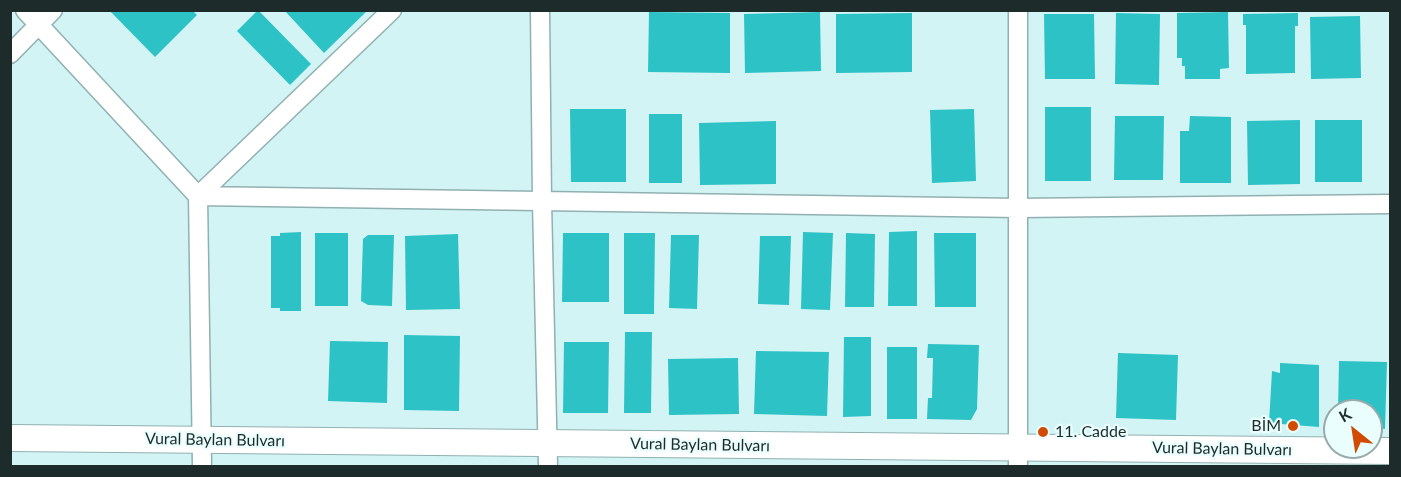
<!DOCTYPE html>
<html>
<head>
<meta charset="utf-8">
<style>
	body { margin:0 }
	#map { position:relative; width:1401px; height:477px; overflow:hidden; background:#d3f4f4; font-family:Lato,sans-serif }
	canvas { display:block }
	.frame { position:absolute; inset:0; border:12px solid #1e2b2b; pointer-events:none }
	.north { position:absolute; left:1323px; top:399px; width:60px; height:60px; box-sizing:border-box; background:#eafefe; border:2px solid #98aaaa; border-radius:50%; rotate:330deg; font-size:16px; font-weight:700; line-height:24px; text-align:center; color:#1e2b2b }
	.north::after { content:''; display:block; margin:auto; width:21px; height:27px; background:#d14c02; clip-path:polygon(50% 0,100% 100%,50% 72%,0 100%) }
</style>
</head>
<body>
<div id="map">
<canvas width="1401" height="477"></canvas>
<div class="frame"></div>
<div class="north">K</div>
</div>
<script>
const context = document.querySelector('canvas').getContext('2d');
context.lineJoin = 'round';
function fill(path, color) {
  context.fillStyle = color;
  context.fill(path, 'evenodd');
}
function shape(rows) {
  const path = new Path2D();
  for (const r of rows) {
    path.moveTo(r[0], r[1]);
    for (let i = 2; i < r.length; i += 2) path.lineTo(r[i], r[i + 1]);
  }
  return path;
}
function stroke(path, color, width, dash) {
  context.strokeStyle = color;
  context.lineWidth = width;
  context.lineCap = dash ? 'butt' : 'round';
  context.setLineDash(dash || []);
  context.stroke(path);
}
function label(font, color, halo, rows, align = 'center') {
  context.font = font + ' Lato,sans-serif';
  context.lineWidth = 4.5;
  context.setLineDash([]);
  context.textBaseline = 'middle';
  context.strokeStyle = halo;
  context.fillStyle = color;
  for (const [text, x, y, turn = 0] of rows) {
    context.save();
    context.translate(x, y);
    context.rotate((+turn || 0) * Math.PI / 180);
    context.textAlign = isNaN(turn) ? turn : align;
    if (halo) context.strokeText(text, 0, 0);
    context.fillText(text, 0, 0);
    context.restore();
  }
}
fill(shape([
	[109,10,192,10,197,15,155,57],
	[258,10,311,64,290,85,237,31],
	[284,10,368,10,324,53],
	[649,12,730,13,730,73,648,72],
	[820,12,821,71,745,73,744,14],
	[1228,12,1229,68,1220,69,1220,79,1185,79,1185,66,1182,66,1182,58,1177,58,1177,13],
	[912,13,912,72,836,73,836,14],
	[1116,13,1160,14,1159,85,1115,84],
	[1298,13,1298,26,1295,26,1295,73,1246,74,1246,25,1243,25,1243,14],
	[1044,14,1094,14,1095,79,1045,79],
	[1360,16,1361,78,1311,79,1310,17],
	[1045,107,1091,107,1091,181,1045,181],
	[570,109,626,109,626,182,571,182],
	[974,109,976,181,932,183,930,110],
	[649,114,682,114,682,183,649,183],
	[1115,116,1164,116,1163,180,1114,180],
	[1190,116,1231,117,1231,183,1180,183,1180,131,1189,131],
	[1300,120,1300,184,1248,185,1247,121],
	[1315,120,1362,120,1362,182,1315,182],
	[776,121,776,184,700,185,699,123],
	[917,231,917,306,888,306,889,232],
	[301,232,301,311,280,311,280,308,271,308,271,236,280,236,280,233],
	[803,232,833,233,830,310,801,309],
	[315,233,348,233,348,306,315,306],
	[563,233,609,233,609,302,562,302],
	[624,233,655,233,654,314,624,314],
	[846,233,875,234,874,307,845,307],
	[934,233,976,233,976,307,935,307],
	[458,234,460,309,406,310,405,236],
	[368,235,394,235,392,306,368,305,361,301,363,239],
	[671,235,699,235,697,309,669,308],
	[760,236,791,236,789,305,758,304],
	[625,332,652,332,651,413,624,413],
	[404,335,460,336,459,411,404,410],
	[844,337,871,337,871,416,843,417],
	[330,341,388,342,387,403,328,401],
	[564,342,609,342,608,413,563,413],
	[928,344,979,345,977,409,971,420,927,419,928,398,932,398,933,358,927,358],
	[887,347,917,347,917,419,887,419],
	[756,351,829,352,827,416,754,414],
	[1118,353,1178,355,1176,420,1116,418],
	[738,358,739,414,669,415,668,359],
	[1339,361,1387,362,1385,429,1371,428,1371,411,1338,411],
	[1280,363,1319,365,1319,427,1269,423,1272,371,1280,373]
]), '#2dc2c6');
const street = shape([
	[25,10,198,196,202,466],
	[540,10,542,202,548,466],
	[1018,10,1018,466],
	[10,54,53,10],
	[198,196,1018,208,1390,204],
	[198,196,392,10]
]);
const secondary = shape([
	[10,438,1390,451]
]);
stroke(street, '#91b0b1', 21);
stroke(secondary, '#91b0b1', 28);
stroke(street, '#fff', 18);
stroke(secondary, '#fff', 26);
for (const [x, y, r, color] of [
	[1293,426,6,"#d14c02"],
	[1043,432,6,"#d14c02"]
]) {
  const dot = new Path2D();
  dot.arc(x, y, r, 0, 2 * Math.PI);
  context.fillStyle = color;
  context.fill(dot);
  stroke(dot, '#eafefe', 2);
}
label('16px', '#1e2b2b', '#eafefe', [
	["BİM",1281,426],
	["11. Cadde",1055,432,"left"]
], 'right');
label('16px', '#1e2b2b', '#eafefe', [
	["Vural Baylan Bulvarı",215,440,1],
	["Vural Baylan Bulvarı",700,445,1],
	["Vural Baylan Bulvarı",1222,449,1]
]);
</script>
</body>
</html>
